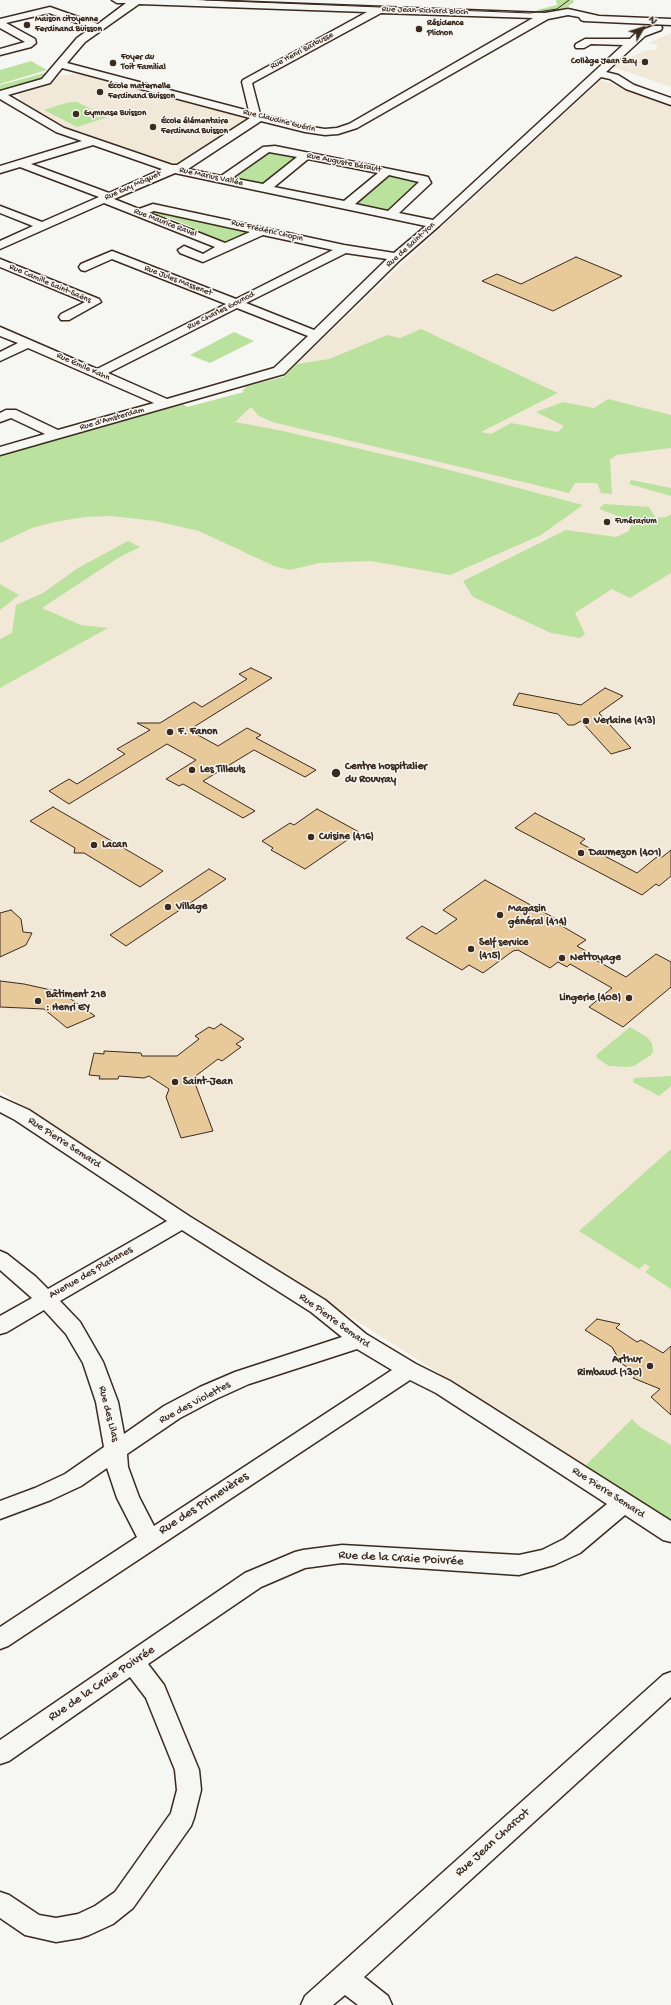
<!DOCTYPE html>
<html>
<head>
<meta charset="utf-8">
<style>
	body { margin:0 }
	#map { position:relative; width:671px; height:2005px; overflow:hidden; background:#f6f6f2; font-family:"Gochi Hand",sans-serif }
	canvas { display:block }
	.north { position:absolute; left:623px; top:8px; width:40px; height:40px; -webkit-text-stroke:3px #f6f6f2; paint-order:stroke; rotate:51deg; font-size:11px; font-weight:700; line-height:16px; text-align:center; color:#3b2a1e }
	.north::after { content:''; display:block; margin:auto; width:14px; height:18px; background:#3b2a1e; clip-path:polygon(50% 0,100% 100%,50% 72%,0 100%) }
</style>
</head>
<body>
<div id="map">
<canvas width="671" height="2005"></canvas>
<div class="north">N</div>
</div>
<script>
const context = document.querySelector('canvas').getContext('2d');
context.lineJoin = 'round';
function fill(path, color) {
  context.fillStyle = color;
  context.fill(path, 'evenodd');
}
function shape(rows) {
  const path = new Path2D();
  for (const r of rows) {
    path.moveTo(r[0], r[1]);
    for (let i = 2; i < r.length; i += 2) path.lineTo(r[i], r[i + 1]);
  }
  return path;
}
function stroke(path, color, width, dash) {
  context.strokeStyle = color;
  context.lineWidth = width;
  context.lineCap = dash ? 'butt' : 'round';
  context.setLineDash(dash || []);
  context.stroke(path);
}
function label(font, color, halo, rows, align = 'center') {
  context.font = font + ' "Gochi Hand",sans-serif';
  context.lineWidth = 3;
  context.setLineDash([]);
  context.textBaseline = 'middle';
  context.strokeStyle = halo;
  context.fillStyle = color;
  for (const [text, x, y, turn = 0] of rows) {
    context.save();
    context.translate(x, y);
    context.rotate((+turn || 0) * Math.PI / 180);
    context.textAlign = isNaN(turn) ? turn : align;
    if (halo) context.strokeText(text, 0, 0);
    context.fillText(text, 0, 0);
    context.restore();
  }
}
fill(shape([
	[671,33,671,87,613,67,625,56,631,57,647,50,657,50,657,45,648,43],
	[80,73,249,117,250,119,180,165,169,163,64,127,22,103,18,93,52,83,59,76],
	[601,80,671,105,671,1520,303,1287,0,1091,0,456,173,407,235,422,468,202,476,200,478,198,475,196]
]), '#f2e8d8');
fill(shape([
	[556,0,573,0,574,2,566,8,536,14,537,10,557,5],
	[31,61,47,70,0,84,0,70],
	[48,72,41,80,2,91,0,89,0,85],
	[69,102,77,102,108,117,77,127,44,110],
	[268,150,302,156,265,186,229,178],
	[388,173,421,181,388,212,351,204],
	[158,210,253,231,227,243,223,243,188,229,192,227,167,217,162,219,151,214,151,212],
	[421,329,558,393,481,432,491,434,511,423,558,432,564,426,536,412,563,402,594,408,608,399,671,415,671,448,616,455,610,460,612,494,601,493,597,483,575,483,569,493,272,422,259,416,251,407,235,422,283,431,438,467,583,505,541,535,450,575,371,561,319,563,290,570,274,566,199,531,155,521,111,516,85,517,54,522,32,528,0,543,0,456,183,404,187,407,244,392,242,390,246,388,244,387,283,377,297,364,329,359,387,335,400,338],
	[234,332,254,341,210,363,190,355],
	[631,480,671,488,671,496,629,484],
	[604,504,649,507,656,518,666,517,671,514,671,573,630,598,612,589,575,613,585,634,580,638,551,633,473,597,463,581,566,530,616,537,629,531,632,521,599,509],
	[128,541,140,547,118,558,42,608,81,625,108,628,0,688,0,639,12,633,16,605,43,593,78,568],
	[0,584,19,595,0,610],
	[630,1027,647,1037,652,1043,653,1051,651,1055,634,1066,628,1067,609,1066,597,1058,596,1055],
	[671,1076,671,1086,659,1096,633,1082,634,1078],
	[671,1149,671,1289,645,1272,650,1267,645,1264,639,1269,579,1231],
	[632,1419,640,1427,671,1445,671,1520,585,1466]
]), '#bae29e');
const building = shape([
	[576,257,622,276,553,311,482,281,497,274,521,284,576,257],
	[251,668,272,678,189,730,218,746,247,728,261,735,256,738,316,770,305,777,254,750,203,781,255,811,243,818,183,784,179,786,166,779,196,760,167,744,69,804,49,791,69,779,77,784,125,754,117,749,150,730,137,723,160,723,194,702,202,707,247,679,239,674,251,668],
	[605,688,623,696,599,713,631,748,611,754,581,721,574,725,568,725,558,714,513,705,519,693,581,705,605,688],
	[53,807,115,843,163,871,140,887,84,853,74,853,75,848,30,821,53,807],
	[317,809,359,832,305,869,271,850,273,848,262,841,290,823,294,825,317,809],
	[535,813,585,839,580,843,637,873,658,856,661,858,671,850,671,876,659,886,656,884,642,895,515,828,535,813],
	[209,869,226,879,126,946,110,935,209,869],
	[485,880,558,920,555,922,586,940,577,946,586,951,583,953,626,977,656,954,671,962,671,987,623,1027,589,1007,612,988,570,964,567,967,558,962,550,968,518,950,513,951,483,973,469,965,462,970,406,938,422,926,436,934,457,919,443,910,485,880],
	[11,910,21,919,23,932,32,933,26,945,0,957,0,913,11,910],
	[0,981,24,984,51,990,68,997,95,1016,67,1028,44,1009,0,1007,0,981],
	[221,1024,244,1039,236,1044,241,1047,222,1061,218,1059,193,1078,213,1131,181,1138,166,1097,169,1089,149,1076,144,1078,119,1076,118,1079,99,1079,100,1076,89,1075,94,1053,104,1054,104,1051,141,1053,142,1056,177,1056,199,1039,195,1036,209,1027,214,1029,221,1024],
	[597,1319,620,1324,616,1328,637,1342,641,1340,663,1353,671,1346,671,1415,651,1397,660,1389,633,1378,637,1374,621,1363,612,1347,585,1330,597,1319]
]);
fill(building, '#e7c99a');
stroke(building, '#3b2a1e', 1);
const street = shape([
	[112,0,196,0,545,13,568,9,599,16,671,19,671,25,584,21,581,20,579,17,568,15,548,19,357,128,338,134,325,135,305,132,261,121,188,169,221,176,263,147,275,146,424,176,428,177,431,183,399,213,433,220,623,45,591,44,584,48,576,48,575,46,576,44,585,39,630,39,637,32,653,26,661,26,662,28,661,30,645,36,606,72,618,75,634,85,671,98,671,105,626,89,610,79,601,77,439,226,400,260,284,374,0,455,0,447,45,434,11,418,0,422,0,413,6,410,16,410,58,430,154,403,28,348,0,361,0,352,18,343,0,336,0,327,97,369,226,304,112,259,85,271,81,270,79,267,81,264,112,251,236,299,333,250,263,235,203,262,180,253,178,250,184,246,203,254,215,247,104,203,0,249,0,241,33,226,0,213,0,206,42,222,99,197,20,167,0,173,0,166,82,141,56,132,0,99,0,91,42,79,77,38,91,28,49,13,6,23,35,39,36,43,31,47,0,55,0,49,25,42,0,28,0,19,50,7,98,24,126,3,117,3,112,0],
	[139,4,367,12,243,80,242,82,249,111,67,63,85,42,139,4],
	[381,13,533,18,349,124,337,128,325,129,305,126,260,114,252,83,381,13],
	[62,68,250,118,177,165,172,165,64,128,8,95,50,83,62,68],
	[93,145,162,169,109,193,31,164,93,145],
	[269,152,297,157,263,184,232,178,269,152],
	[308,159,378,173,344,201,274,187,308,159],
	[175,173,222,183,426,226,394,253,344,245,153,204,139,209,114,199,175,173],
	[389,175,419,182,388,211,355,204,389,175],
	[154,211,250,232,225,243,149,213,154,211],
	[346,253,387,259,314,330,246,303,346,253],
	[237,308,308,336,274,368,167,399,108,373,237,308],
	[0,259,99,299,101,302,69,320,61,320,59,317,61,314,85,302,0,267,0,259],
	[0,1097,29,1110,189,1216,325,1300,366,1334,416,1364,450,1381,671,1521,671,1542,663,1540,625,1515,580,1553,554,1565,519,1575,342,1563,305,1568,261,1587,148,1664,164,1685,199,1770,201,1790,194,1818,191,1826,133,1908,113,1924,89,1935,80,1938,56,1942,25,1935,0,1918,0,1892,9,1895,39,1915,56,1918,78,1914,95,1906,115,1892,171,1813,177,1790,175,1770,146,1698,130,1677,9,1761,0,1764,0,1740,245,1573,295,1552,303,1550,342,1545,519,1555,542,1550,564,1539,607,1504,436,1393,410,1380,8,1646,0,1649,0,1627,137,1537,117,1498,107,1468,81,1486,51,1500,0,1519,0,1501,35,1488,65,1474,104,1447,96,1402,83,1363,66,1334,44,1310,7,1332,0,1334,0,1316,32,1298,0,1270,0,1251,7,1254,36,1277,48,1289,167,1221,15,1120,0,1112,0,1097],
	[182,1230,311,1312,342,1337,235,1372,200,1387,164,1406,124,1434,118,1402,103,1362,80,1322,60,1301,182,1230],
	[357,1349,392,1370,154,1526,139,1497,128,1467,127,1454,180,1418,216,1399,249,1384,357,1349],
	[671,1672,671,1697,364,1977,388,1996,392,2005,358,2005,345,1995,333,2005,301,2005,305,1996,663,1675,671,1672]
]);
stroke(street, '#3b2a1e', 3);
fill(street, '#f6f6f2');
stroke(shape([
	[205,0,530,13,557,9,569,0]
]), '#3b2a1e', 1);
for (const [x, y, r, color] of [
	[27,25,4,"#3b2a1e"],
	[419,29,4,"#3b2a1e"],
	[645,62,4,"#3b2a1e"],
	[113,63,4,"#3b2a1e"],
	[100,92,4,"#3b2a1e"],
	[76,114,4,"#3b2a1e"],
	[153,127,4,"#3b2a1e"],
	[607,522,4,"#3b2a1e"],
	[586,721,4,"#3b2a1e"],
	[170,732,4,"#3b2a1e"],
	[192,770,4,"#3b2a1e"],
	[336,773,5,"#3b2a1e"],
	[311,837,4,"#3b2a1e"],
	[94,845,4,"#3b2a1e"],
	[581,853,4,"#3b2a1e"],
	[168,907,4,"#3b2a1e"],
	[500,915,4,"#3b2a1e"],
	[471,949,4,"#3b2a1e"],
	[562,958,4,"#3b2a1e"],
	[629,998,4,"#3b2a1e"],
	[38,1001,4,"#3b2a1e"],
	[175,1082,4,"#3b2a1e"],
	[650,1366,4,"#3b2a1e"]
]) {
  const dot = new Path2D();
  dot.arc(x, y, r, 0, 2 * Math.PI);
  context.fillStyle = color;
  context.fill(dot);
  stroke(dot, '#f6f6f2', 1.5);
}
label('9px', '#3b2a1e', '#f6f6f2', [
	["Rue Jean-Richard Bloch",425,11,2],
	["Rue Henri Barbusse",302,51,-28],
	["Rue Claudine Guérin",279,121,14],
	["Rue Auguste Bérault",344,163,11],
	["Rue Marius Vallée",211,177,12],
	["Rue Guy Môquet",133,186,-24],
	["Rue Maurice Ravel",165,223,21],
	["Rue Frédéric Chopin",267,231,13],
	["Rue de Saint-Yon",411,245,-42],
	["Rue Jules Massenet",178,281,21],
	["Rue Camille Saint-Saëns",50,284,23],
	["Rue Charles Gounod",221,311,-27],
	["Rue Émile Kahn",83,367,24],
	["Rue d'Amsterdam",112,419,-16]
]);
label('bold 9px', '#3b2a1e', '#f6f6f2', [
	["Maison citoyenne",35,20],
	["Ferdinand Buisson",35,30],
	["Résidence",427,24],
	["Plichon",427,34],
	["Foyer du",121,58],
	["Toit Familial",121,68],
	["Collège Jean Zay",637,62,"right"],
	["École maternelle",108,87],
	["Ferdinand Buisson",108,97],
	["Gymnase Buisson",84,114],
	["École élémentaire",161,122],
	["Ferdinand Buisson",161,132],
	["Funérarium",615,522]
], 'left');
label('bold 11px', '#3b2a1e', '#f6f6f2', [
	["Verlaine (413)",594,721],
	["F. Fanon",178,732],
	["Centre hospitalier",345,767],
	["du Rouvray",345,780],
	["Les Tilleuls",200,770],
	["Cuisine (416)",319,837],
	["Lacan",102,845],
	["Daumezon (401)",589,853],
	["Village",176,907],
	["Magasin",508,909],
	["général (414)",508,922],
	["Self service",479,943],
	["(415)",479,956],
	["Nettoyage",570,958],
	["Bâtiment 218",46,995],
	[": Henri EY",46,1008],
	["Lingerie (408)",621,998,"right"],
	["Saint-Jean",183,1082],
	["Arthur",642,1360,"right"],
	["Rimbaud (130)",642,1373,"right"]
], 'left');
label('11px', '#3b2a1e', '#f6f6f2', [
	["Rue Pierre Semard",64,1143,33],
	["Avenue des Platanes",91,1273,-30],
	["Rue Pierre Semard",334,1321,36],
	["Rue des Violettes",195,1403,-28],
	["Rue des Lilas",108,1414,76],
	["Rue Pierre Semard",608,1493,33]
]);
label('13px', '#3b2a1e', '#f6f6f2', [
	["Rue des Primevères",204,1504,-33],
	["Rue de la Craie Poivrée",401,1559,3],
	["Rue de la Craie Poivrée",102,1684,-34],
	["Rue Jean Charcot",493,1843,-42]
]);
</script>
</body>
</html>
